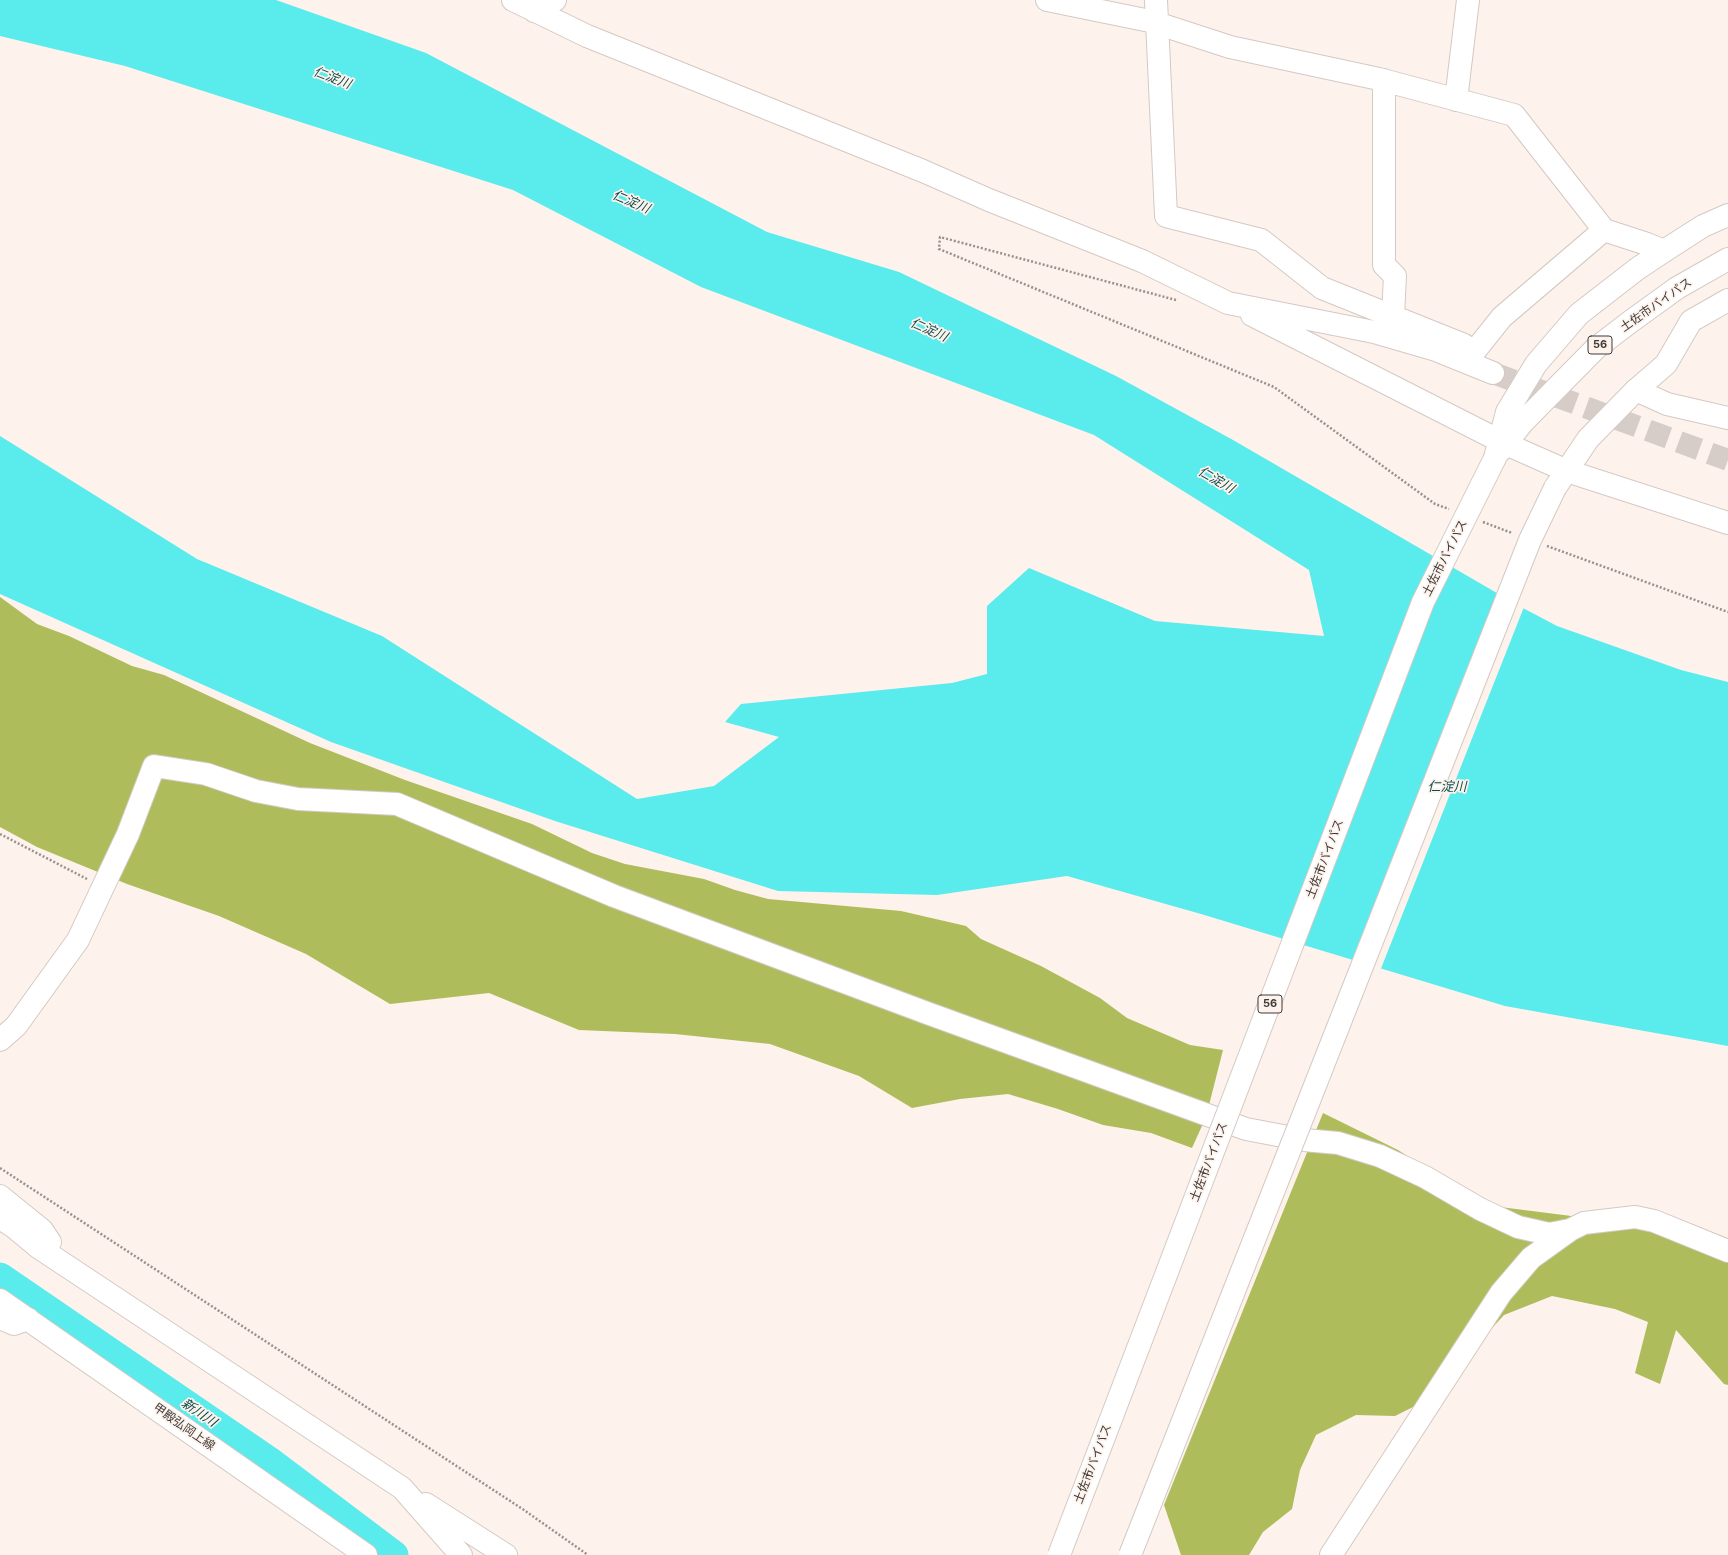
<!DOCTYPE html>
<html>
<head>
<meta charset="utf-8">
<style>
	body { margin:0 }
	canvas { display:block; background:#fdf2ec }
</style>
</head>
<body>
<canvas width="1728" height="1555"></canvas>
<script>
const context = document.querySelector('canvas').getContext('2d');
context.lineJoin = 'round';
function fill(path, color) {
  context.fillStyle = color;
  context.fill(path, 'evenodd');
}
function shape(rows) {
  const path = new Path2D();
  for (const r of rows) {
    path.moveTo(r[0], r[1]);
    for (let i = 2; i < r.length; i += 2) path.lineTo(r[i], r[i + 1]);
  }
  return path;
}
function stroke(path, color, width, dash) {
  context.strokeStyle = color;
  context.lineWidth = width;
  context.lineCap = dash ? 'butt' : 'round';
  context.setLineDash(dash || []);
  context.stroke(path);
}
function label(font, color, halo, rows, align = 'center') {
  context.font = font + ' Inter,"Noto Sans JP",sans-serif';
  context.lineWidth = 3.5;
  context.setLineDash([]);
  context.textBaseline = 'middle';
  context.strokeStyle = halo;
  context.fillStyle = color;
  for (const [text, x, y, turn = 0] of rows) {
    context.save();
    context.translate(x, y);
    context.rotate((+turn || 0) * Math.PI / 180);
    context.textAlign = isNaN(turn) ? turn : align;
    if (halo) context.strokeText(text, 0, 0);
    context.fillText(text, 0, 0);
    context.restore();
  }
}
fill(shape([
	[0,597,37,624,69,636,132,666,164,675,310,743,405,780,532,824,592,853,625,864,704,879,735,890,768,899,901,911,966,926,981,939,1041,966,1100,998,1127,1018,1190,1045,1223,1050,1206,1117,1192,1148,1151,1133,1103,1125,1058,1109,1008,1094,960,1099,912,1108,859,1076,770,1044,675,1034,579,1030,489,993,390,1004,306,954,219,916,127,884,37,847,0,827],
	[1323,1113,1398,1150,1450,1183,1500,1207,1611,1221,1728,1252,1728,1385,1724,1384,1676,1330,1660,1384,1635,1373,1648,1322,1615,1309,1552,1296,1504,1315,1425,1401,1395,1416,1356,1415,1316,1435,1300,1470,1292,1509,1263,1532,1249,1555,1181,1555,1164,1505]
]), '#afbc5c');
fill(shape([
	[0,0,276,0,426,53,767,232,899,272,1116,376,1233,440,1521,607,1557,626,1681,670,1728,682,1728,1046,1505,1006,1201,914,1067,876,937,895,778,891,555,821,331,742,0,594,0,436,197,559,382,636,637,799,714,786,779,737,725,722,741,704,952,683,987,674,987,606,1029,568,1155,621,1324,636,1309,570,1094,435,701,287,513,190,125,66,0,36]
]), '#5aebec');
fill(shape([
	[1499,592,1524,607,1380,971,1352,962]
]), '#fdf2ec');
stroke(shape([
	[0,1277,272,1463,394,1555]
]), '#5aebec', 29);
stroke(shape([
	[1493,373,1728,460]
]), '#d7cdc8', 22, [22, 11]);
const minor = shape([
	[513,0,587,36,923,171,989,200,1142,261,1228,303,1374,332,1436,350,1493,373],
	[1047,0,1150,21,1230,47,1379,79,1514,115,1604,230,1647,244,1664,251],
	[1156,0,1166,216,1261,240,1322,288,1464,345],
	[534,11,555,0],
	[1384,80,1384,265,1395,276,1393,316],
	[1456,100,1468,0],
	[1252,315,1506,444,1567,471,1728,523],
	[1466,362,1502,317,1604,230],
	[1636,390,1667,404,1728,418],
	[0,1040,16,1026,78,940,128,834,154,766,206,774,256,791,298,799,397,804,614,896,927,1013,1246,1129,1304,1140,1338,1143,1380,1156,1425,1177,1480,1209,1518,1227,1549,1234,1570,1230],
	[0,1196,42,1230,50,1242,38,1247,14,1227,0,1218],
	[38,1247,402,1488,461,1555],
	[0,1318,14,1324,28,1319],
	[426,1504,506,1555],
	[1331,1555,1501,1293,1531,1258,1570,1230,1584,1223,1635,1217,1654,1221,1728,1251]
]);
const major = shape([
	[0,1300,366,1555]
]);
const highway = shape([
	[1500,451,1523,422,1596,348,1630,322,1677,288,1728,259],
	[1495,458,1507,412,1536,364,1579,314,1637,269,1664,251,1703,226,1728,215],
	[1555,488,1588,439,1636,390,1666,364,1691,321,1728,300]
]);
stroke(minor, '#d4c9c3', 24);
stroke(major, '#d4c9c3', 24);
stroke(highway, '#d4c9c3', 24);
stroke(shape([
	[1176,300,940,237,939,249,1274,387,1435,504,1449,509],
	[1483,522,1512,533],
	[1547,546,1728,612],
	[0,834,87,879],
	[0,1168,524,1510,588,1555]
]), '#99918e', 2.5, [2, 2]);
stroke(minor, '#fff', 22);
stroke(major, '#fff', 22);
stroke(highway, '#fff', 22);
const highwayBridge = shape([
	[1059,1555,1423,602,1495,458],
	[1130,1555,1530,540,1555,488]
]);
stroke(highwayBridge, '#d4c9c3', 24, []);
stroke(highwayBridge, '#fff', 22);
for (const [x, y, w] of [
	[1600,345,24],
	[1270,1004,24]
]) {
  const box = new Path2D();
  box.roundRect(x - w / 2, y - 9, w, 18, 3);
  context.fillStyle = '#fdf2ec';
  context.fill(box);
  stroke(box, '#3f3b39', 1);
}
label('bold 11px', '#3f3b39', null, [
	["56",1600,345],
	["56",1270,1004]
]);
label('12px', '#3f3b39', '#fdf2ec', [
	["土佐市バイパス",1656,305,-35],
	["土佐市バイパス",1445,558,-63],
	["土佐市バイパス",1325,859,-69],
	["土佐市バイパス",1209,1162,-69],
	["甲殿弘岡上線",184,1427,35],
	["土佐市バイパス",1093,1464,-69]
]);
label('italic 13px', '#0b4d4e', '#fdf2ec', [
	["仁淀川",332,78,21],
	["仁淀川",631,202,23],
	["仁淀川",929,330,24],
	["仁淀川",1216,480,30],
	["仁淀川",1447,787],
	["新川川",199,1413,34]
]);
</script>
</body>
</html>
